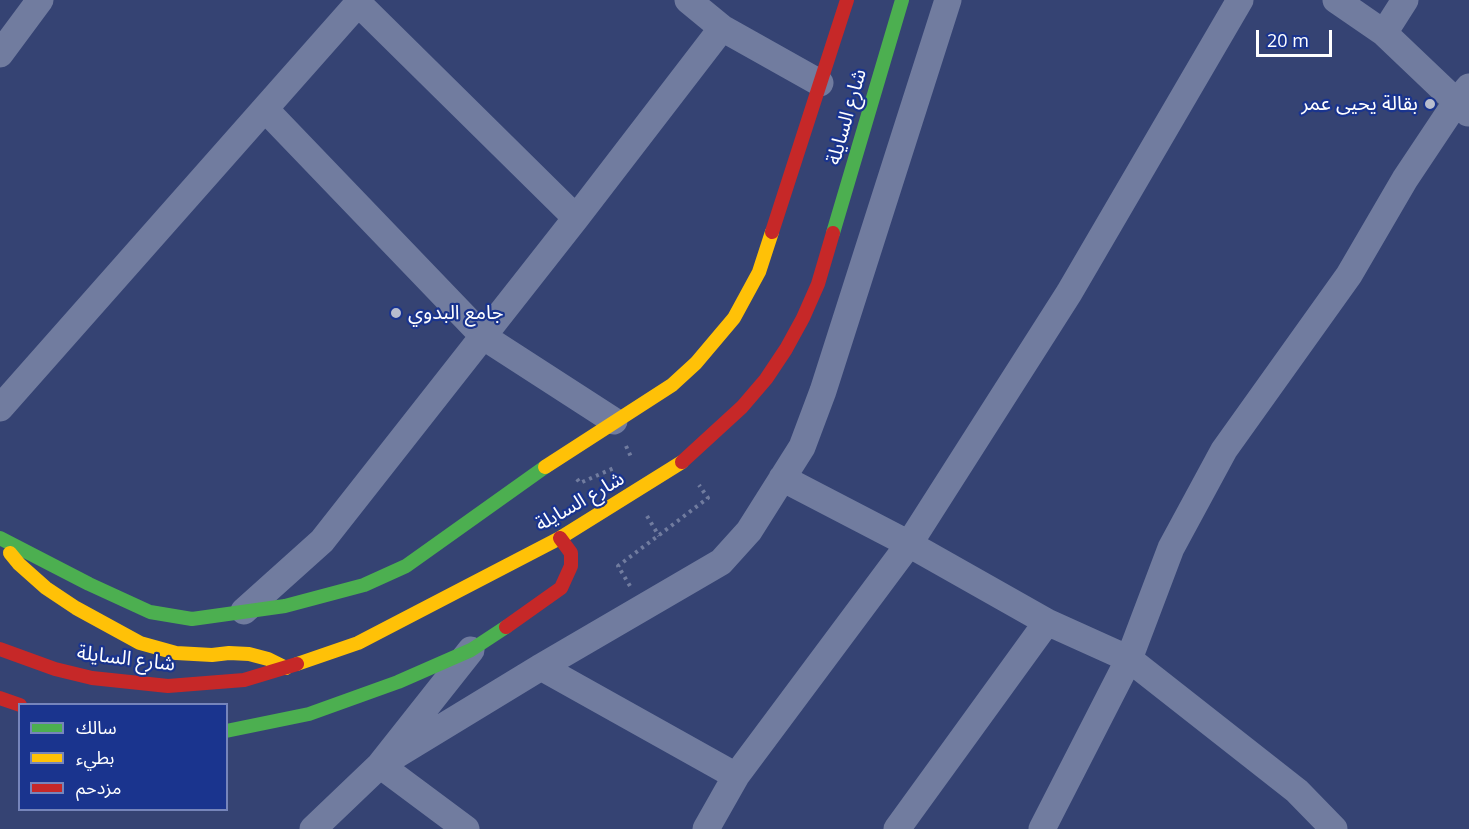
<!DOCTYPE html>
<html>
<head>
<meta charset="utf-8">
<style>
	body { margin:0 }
	#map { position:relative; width:1469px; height:829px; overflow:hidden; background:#354373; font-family:"Open Sans","Noto Sans Arabic",sans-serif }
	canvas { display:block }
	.legend { position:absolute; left:18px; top:703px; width:210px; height:108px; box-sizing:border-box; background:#1a348e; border:2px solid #7685bb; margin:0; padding:8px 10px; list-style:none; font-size:18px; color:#fff }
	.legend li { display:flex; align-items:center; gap:12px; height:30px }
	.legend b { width:30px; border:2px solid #7685bb }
	.scale { position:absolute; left:1256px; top:30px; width:76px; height:27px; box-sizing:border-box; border:3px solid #fff; border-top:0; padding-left:8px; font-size:18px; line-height:21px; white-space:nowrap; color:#fff; -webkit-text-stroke:4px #1a348e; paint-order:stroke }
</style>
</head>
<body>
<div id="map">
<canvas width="1469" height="829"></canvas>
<ul class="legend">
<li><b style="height:8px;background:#4caf50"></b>سالك</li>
<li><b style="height:8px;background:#ffc107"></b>بطيء</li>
<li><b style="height:8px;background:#c62828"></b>مزدحم</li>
</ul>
<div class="scale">20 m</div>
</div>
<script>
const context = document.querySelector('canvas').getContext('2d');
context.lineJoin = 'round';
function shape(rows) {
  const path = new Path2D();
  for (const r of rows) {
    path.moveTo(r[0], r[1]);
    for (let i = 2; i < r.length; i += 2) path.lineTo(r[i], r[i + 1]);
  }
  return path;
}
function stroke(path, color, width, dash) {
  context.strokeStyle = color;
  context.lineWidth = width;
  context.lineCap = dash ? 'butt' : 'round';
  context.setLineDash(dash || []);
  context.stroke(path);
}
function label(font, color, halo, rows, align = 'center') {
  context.font = font + ' "Open Sans","Noto Sans Arabic",sans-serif';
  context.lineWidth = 4.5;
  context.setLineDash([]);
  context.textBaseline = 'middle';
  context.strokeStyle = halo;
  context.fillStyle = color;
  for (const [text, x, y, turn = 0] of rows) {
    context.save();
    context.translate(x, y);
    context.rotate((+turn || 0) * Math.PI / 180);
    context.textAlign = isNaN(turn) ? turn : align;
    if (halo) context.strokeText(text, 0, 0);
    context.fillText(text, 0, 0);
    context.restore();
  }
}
stroke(shape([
	[626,446,632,459],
	[577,479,580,483,614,468],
	[647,516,659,536],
	[630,586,618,566,708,498,699,485]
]), '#717c9f', 4, [3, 4.5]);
stroke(shape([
	[688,0,722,28,820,83],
	[1336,0,1384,33,1468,113],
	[358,3,576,218],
	[1384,33,1405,0],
	[0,54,40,0],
	[265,109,484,337,614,421],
	[0,408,361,0],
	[782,478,909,544,1047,622,1129,659,1297,791,1334,829],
	[244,611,322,541,576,218,722,28],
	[541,667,736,776],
	[313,829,380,765,471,650],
	[466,829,380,765,541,667,721,562,749,531,802,447,823,391,948,0],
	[706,829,736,776,909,544,1069,293,1240,0],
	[897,829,1047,622],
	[1042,829,1129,659,1171,548,1224,450,1349,275,1405,179,1457,101,1469,87]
]), '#717c9f', 27);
stroke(shape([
	[833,233,902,0],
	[0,538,89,584,150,612,192,619,285,606,364,585,406,566,545,467],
	[226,731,309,714,398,682,471,650,506,627]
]), '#4caf50', 14);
stroke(shape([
	[545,467,672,385,696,363,734,318,759,272,772,232],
	[10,553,19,564,46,588,76,608,140,643,176,653,212,655,229,653,249,654,268,659,286,668],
	[297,664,358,643,560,538,682,462]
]), '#ffc107', 14);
stroke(shape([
	[772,232,847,0],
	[682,462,742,407,766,379,786,349,803,318,818,284,833,233],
	[506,627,561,588,571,566,571,553,560,538],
	[0,649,55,669,92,678,168,686,244,680,297,664],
	[0,698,20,705]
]), '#c62828', 14);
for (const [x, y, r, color] of [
	[1430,104,6,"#b8bdce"],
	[396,313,6,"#b8bdce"]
]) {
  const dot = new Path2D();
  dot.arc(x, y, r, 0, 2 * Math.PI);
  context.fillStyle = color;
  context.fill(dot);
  stroke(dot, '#1a348e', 2);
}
label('20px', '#fff', '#1a348e', [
	["بقالة يحيى عمر",1418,104],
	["جامع البدوي",408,313,"left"]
], 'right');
label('20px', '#fff', '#1a348e', [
	["شارع السايلة",847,117,-74],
	["شارع السايلة",580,502,-30],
	["شارع السايلة",126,659,7]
]);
</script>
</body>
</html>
